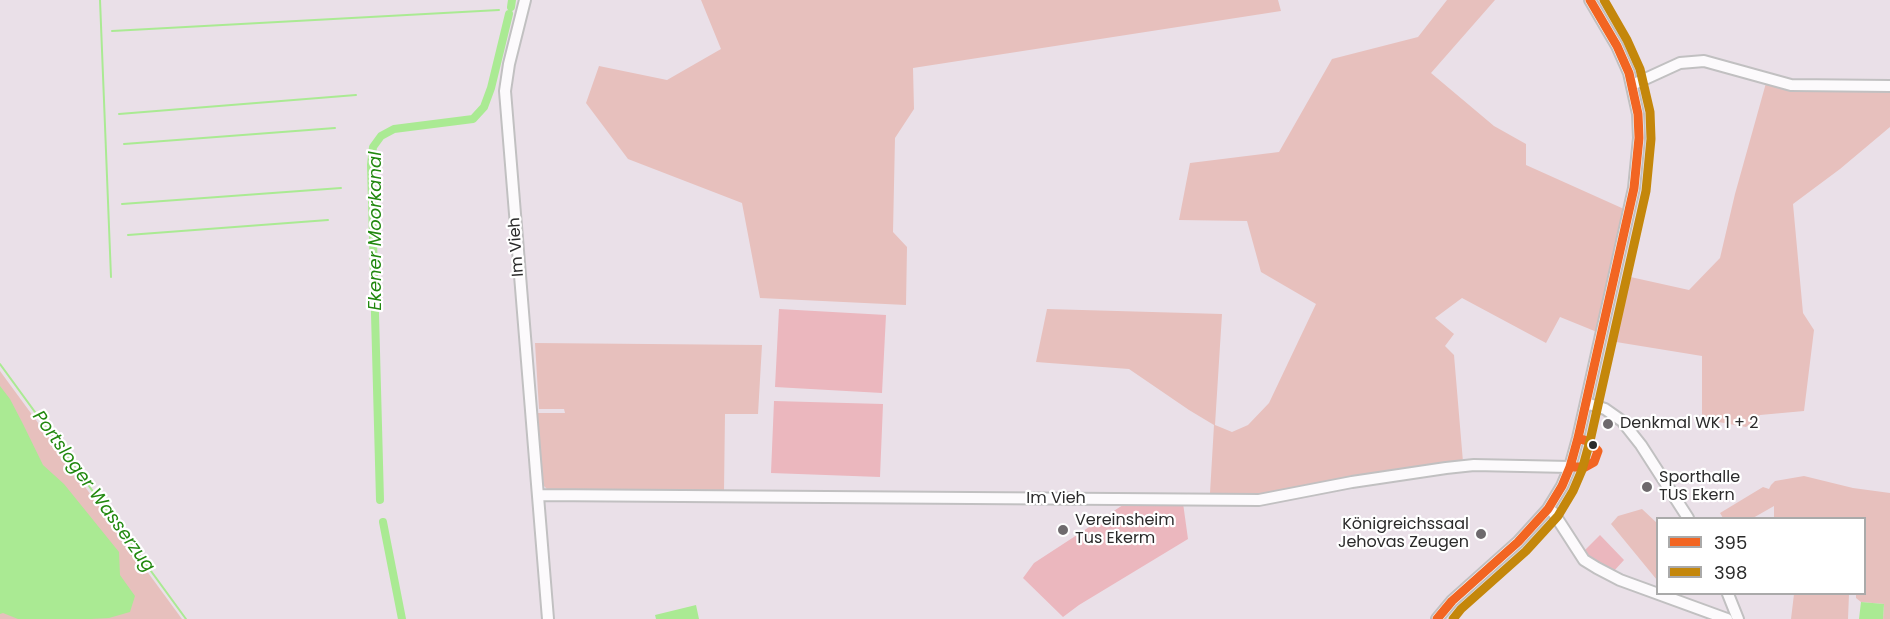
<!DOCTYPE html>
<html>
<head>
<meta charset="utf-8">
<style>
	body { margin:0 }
	#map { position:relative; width:1890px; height:619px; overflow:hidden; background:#eae0e8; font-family:Poppins,sans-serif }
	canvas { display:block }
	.legend { position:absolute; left:1656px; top:517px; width:210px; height:78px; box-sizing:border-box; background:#fff; border:2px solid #aaa; margin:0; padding:8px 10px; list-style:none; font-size:18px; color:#2b2b2b }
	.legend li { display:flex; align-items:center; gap:12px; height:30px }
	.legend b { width:30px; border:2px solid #aaa }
</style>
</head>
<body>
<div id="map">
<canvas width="1890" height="619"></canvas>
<ul class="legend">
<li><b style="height:8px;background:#f26522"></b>395</li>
<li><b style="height:8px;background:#c4870b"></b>398</li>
</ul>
</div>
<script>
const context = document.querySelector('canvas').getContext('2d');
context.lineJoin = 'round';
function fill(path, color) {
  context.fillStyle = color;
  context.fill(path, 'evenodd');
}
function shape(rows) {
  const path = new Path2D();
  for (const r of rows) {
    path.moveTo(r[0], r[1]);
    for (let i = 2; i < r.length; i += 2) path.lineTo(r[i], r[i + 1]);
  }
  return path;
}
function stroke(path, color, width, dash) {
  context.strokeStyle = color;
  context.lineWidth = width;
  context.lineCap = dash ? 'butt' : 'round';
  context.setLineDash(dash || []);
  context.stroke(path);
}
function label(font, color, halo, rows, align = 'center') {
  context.font = font + ' Poppins,sans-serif';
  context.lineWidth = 4.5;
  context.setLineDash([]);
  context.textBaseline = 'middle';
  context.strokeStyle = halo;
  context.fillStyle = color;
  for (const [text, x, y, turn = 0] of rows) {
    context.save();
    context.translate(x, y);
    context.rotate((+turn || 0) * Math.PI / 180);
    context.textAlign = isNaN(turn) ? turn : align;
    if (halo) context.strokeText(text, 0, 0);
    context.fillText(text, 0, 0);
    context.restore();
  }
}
fill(shape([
	[701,0,1278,0,1281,11,913,68,914,109,895,138,893,232,907,247,906,305,760,298,742,203,628,159,586,103,599,66,667,80,721,49],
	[1447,0,1495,0,1431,73,1494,126,1526,144,1526,165,1624,209,1606,285,1597,332,1560,317,1546,343,1462,298,1435,318,1454,334,1445,346,1454,355,1463,462,1394,470,1266,493,1210,493,1214,425,1189,410,1129,369,1036,362,1047,309,1222,314,1215,425,1232,432,1248,425,1269,403,1316,304,1261,272,1247,221,1179,220,1190,163,1279,152,1332,59,1418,37],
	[1766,83,1793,91,1890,92,1890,127,1840,169,1793,204,1803,313,1814,330,1804,411,1760,415,1746,427,1702,419,1702,356,1610,341,1626,276,1689,290,1720,258,1735,194],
	[535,343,762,345,758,414,725,414,724,491,548,490,543,485,537,413,565,413,564,409,539,409],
	[0,371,182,619,0,619],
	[1804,476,1853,488,1890,493,1890,619,1883,619,1884,604,1861,602,1856,598,1856,594,1864,594,1864,518,1774,518,1774,506,1753,518,1723,518,1720,513,1763,487,1769,489,1771,485,1775,481],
	[1642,509,1657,523,1657,580,1611,524,1618,516],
	[1794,594,1849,594,1848,619,1791,619]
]), '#e7c0bd');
fill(shape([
	[779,309,886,315,882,393,775,387],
	[774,401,883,404,880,477,771,473],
	[1126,503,1183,503,1188,539,1079,605,1063,617,1023,578,1034,563],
	[1600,535,1624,560,1613,572,1592,561,1583,552]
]), '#ebb7be');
fill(shape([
	[0,386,10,399,23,424,43,465,64,484,119,552,120,575,135,596,130,612,109,618,91,619,18,619,3,613,0,614],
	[1861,602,1884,604,1883,619,1859,619],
	[696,605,699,619,656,619,655,615]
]), '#aaea93');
stroke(shape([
	[100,0,111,277],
	[112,31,499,10],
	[119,114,356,95],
	[124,144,335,128],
	[122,204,341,188],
	[128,235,328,220],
	[0,364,186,619]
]), '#aaea93', 2);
stroke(shape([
	[511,7,512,0],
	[380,500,371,165,373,147,381,136,394,129,473,119,484,107,491,88,509,14],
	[383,522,402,619]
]), '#aaea93', 8);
const minor = shape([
	[525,0,509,64,505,91,548,619],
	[1632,85,1680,63,1704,61,1791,85,1890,86],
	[1586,403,1605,409,1622,421,1641,445,1688,518],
	[538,495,1259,500,1352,482,1446,468,1474,465,1570,467],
	[1548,509,1553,512,1584,560,1597,568,1620,580,1727,619],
	[1728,594,1738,619],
	[1437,619,1452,601,1518,542,1548,509,1562,486,1570,467,1578,438,1634,188,1639,138,1638,114,1629,73,1617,46,1590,0]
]);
stroke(minor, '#c1c0c1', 14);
stroke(minor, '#fcfafc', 10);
stroke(shape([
	[1570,467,1585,467,1594,462,1598,451,1590,442,1578,438],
	[1437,619,1452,601,1518,542,1548,509,1562,486,1570,467,1578,438,1634,188,1639,138,1638,114,1629,73,1617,46,1590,0]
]), '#f26522', 9);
stroke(shape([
	[1453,619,1461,609,1526,551,1558,516,1573,491,1582,470,1590,441,1646,191,1651,139,1650,112,1640,69,1627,40,1604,0]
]), '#c4870b', 9);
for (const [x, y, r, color] of [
	[1608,424,6,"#6e6a6d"],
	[1593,445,5,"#2b2b2b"],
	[1647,487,6,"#6e6a6d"],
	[1063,530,6,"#6e6a6d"],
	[1481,534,6,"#6e6a6d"]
]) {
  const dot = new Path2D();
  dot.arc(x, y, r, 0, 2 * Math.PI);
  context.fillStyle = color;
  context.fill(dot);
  stroke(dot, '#fff', 2);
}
label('16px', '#2b2b2b', '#fff', [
	["Im Vieh",517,247,-94],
	["Im Vieh",1056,499]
]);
label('16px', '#2b2b2b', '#fff', [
	["Denkmal WK 1 + 2",1620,424],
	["Sporthalle",1659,478],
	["TUS Ekern",1659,496],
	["Vereinsheim",1075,521],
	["Tus Ekerm",1075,539],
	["Königreichssaal",1469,525,"right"],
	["Jehovas Zeugen",1469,543,"right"]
], 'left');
label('italic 18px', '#21880e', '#fff', [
	["Ekener Moorkanal",376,231,-90],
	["Portsloger Wasserzug",93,492,54]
]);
</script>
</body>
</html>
